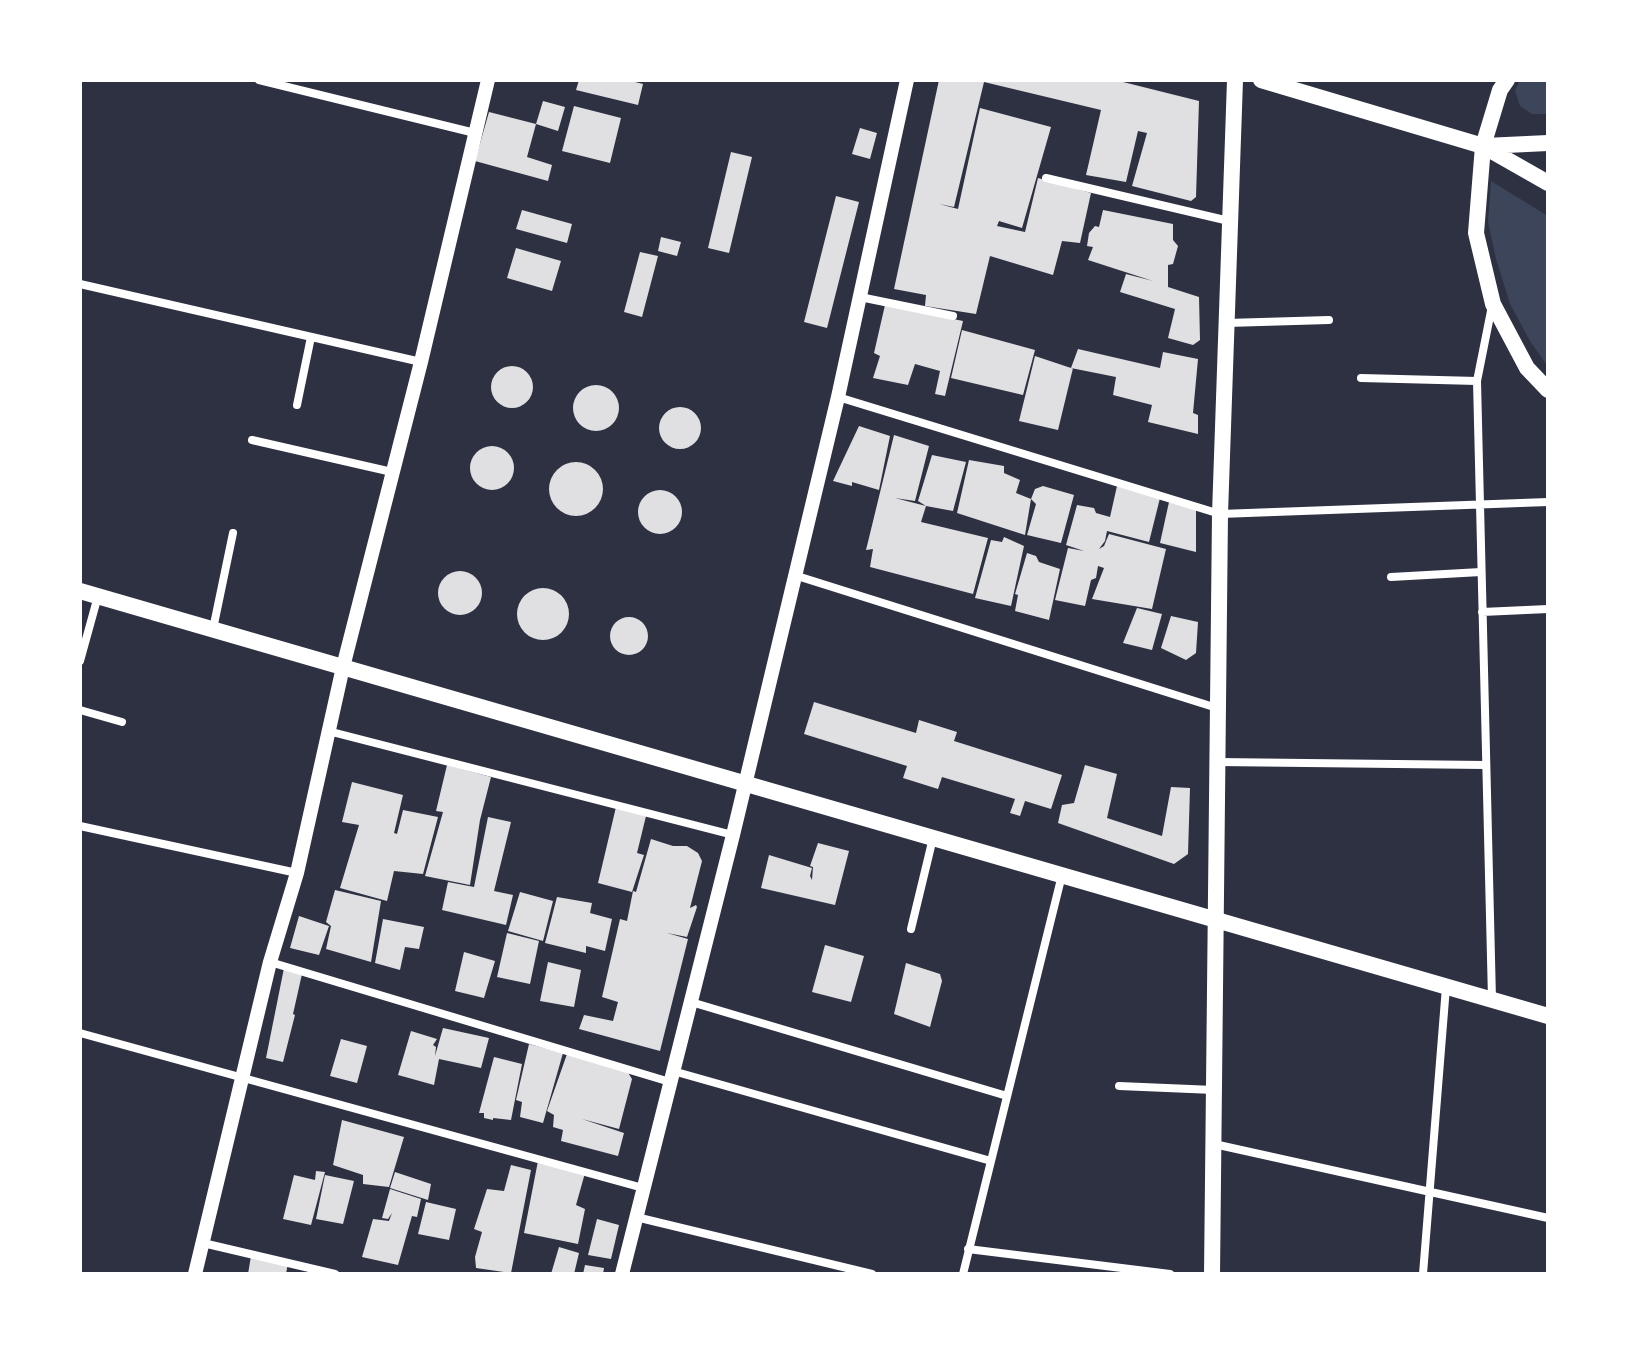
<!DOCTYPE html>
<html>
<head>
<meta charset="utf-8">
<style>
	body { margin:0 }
	#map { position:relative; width:1628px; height:1354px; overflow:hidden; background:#2d3142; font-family:"Sofia Sans Condensed",sans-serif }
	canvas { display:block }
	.frame { position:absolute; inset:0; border:82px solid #fff; pointer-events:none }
</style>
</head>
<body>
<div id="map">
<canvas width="1628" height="1354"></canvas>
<div class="frame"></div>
</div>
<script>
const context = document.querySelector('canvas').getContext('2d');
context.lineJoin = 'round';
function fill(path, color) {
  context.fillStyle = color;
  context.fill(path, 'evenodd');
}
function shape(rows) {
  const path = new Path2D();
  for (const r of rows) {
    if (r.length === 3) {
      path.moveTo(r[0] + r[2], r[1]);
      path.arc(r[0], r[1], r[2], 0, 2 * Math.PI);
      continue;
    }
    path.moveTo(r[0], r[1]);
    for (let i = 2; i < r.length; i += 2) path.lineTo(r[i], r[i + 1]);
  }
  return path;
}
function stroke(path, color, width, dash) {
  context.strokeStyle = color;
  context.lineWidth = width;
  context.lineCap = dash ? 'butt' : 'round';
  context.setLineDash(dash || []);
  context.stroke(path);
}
fill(shape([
	[1520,80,1548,80,1548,114,1532,114,1520,106,1515,91],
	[1491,181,1548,216,1548,367,1530,341,1510,304,1496,259,1488,222]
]), '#3c4559');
fill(shape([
	[579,80,627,80,643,84,638,105,576,90],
	[939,80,1115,80,1199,101,1196,197,1191,201,1132,186,1147,133,1138,131,1126,182,1086,175,1101,110,984,82,954,207,939,204,958,209,980,108,1051,127,1022,228,999,221,997,226,1025,232,1038,178,1091,193,1080,243,1062,241,1053,275,990,256,976,314,925,306,926,295,894,289],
	[543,101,565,107,558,131,536,124],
	[574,106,621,118,610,163,562,151],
	[489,112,536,124,527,157,552,165,548,181,475,161],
	[860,128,877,133,870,159,852,154],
	[731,152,752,157,729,253,708,248],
	[836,196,859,202,827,328,804,322],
	[522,210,572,224,567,243,516,229],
	[1103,210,1173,224,1173,240,1178,246,1173,264,1168,265,1168,287,1199,297,1200,340,1193,345,1168,338,1175,309,1120,292,1126,274,1153,281,1088,260,1093,247,1087,246,1089,233,1095,226,1099,227],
	[661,237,681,242,677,256,658,251],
	[516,248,561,261,552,291,507,278],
	[640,252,658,256,642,317,624,312],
	[885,305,963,321,945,396,935,394,940,371,915,364,908,385,873,378,880,356,874,353],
	[962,330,1035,350,1023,395,951,378],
	[1078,349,1160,368,1163,352,1198,359,1193,413,1198,415,1198,434,1148,422,1152,405,1113,395,1116,377,1071,368,1073,368,1058,430,1019,421,1035,356,1071,368],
	[512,387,21],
	[596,408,23],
	[680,428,21],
	[859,426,890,436,879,490,852,482,852,486,833,481],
	[894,435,929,446,915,501,895,498,926,506,921,522,988,538,973,594,870,567,873,549,866,550],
	[492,468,22],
	[932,455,966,462,953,511,926,506,918,501],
	[969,460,1004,466,1004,473,1020,480,1016,493,1031,499,1035,489,1043,486,1074,495,1061,543,1027,535,1036,504,1031,499,1025,535,957,513],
	[576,489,27],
	[1117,486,1160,498,1149,542,1107,531,1105,541,1099,549,1104,546,1109,534,1166,549,1152,609,1092,599,1104,568,1098,566,1096,578,1091,580,1085,606,1055,600,1068,548,1084,551,1066,545,1077,505,1094,508,1096,513,1110,517],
	[660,512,22],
	[1169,502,1196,509,1196,552,1160,543],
	[1004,537,1024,546,1011,606,975,598,991,540,1002,542],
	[1027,553,1036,556,1039,562,1060,569,1049,620,1015,611,1018,595,1015,594],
	[460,593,22],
	[543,614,26],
	[1137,608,1162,614,1152,650,1123,643],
	[1171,616,1198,622,1196,653,1186,660,1161,648],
	[629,636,19],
	[814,702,916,733,919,720,957,732,954,741,1062,775,1051,809,1025,801,1020,816,1010,813,1015,799,942,777,938,789,903,778,907,766,804,734],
	[447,765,491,777,480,820,470,885,425,876,443,812,436,811],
	[1085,765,1117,774,1107,818,1162,836,1171,787,1190,788,1188,854,1174,864,1058,823,1062,805,1074,803],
	[352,782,403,795,394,833,397,834,403,810,438,817,423,874,394,871,387,901,340,888,359,825,342,822],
	[616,807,646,816,637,853,644,855,632,892,598,883],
	[488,817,511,822,494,891,513,895,506,925,442,910,448,882,474,887],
	[651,839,673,846,687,846,698,853,702,861,690,908,696,905,697,907,687,937,667,933,688,939,660,1051,579,1029,584,1015,613,1021,618,1002,602,997,620,919,627,921,633,891,636,892],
	[818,843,849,851,835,905,761,888,769,855,812,868,810,876,812,880,813,867,810,866],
	[335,890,381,901,371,962,326,949,331,926,326,922],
	[520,892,553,901,543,941,508,931],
	[557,897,592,903,590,913,612,919,605,951,586,946,586,953,545,943],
	[299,916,329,926,319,955,290,948],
	[383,919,424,927,419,949,405,947,400,970,375,963],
	[507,933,539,941,530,984,497,977],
	[825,945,864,956,851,1002,812,992],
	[464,952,495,961,484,998,455,991],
	[548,962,581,970,574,1007,540,1001],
	[906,963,940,974,942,981,930,1027,894,1014],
	[284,968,302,974,293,1014,295,1015,283,1062,266,1058],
	[443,1028,489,1038,481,1068,439,1059,434,1085,398,1075,411,1031,437,1039,433,1045,436,1047,435,1056],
	[341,1039,367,1046,357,1083,330,1076],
	[529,1044,563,1053,543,1123,520,1117,522,1102,516,1100],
	[567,1054,627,1071,632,1079,619,1129,582,1119,624,1133,618,1156,561,1141,563,1130,553,1127,554,1115,547,1111],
	[494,1057,522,1064,511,1120,493,1118,493,1120,484,1118,484,1113,479,1113],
	[342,1120,404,1137,389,1187,363,1184,363,1175,333,1165],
	[538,1161,585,1173,576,1205,585,1209,578,1244,524,1233],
	[511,1165,531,1170,511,1273,476,1268,475,1257,482,1232,474,1229,487,1189,504,1191],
	[316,1171,325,1172,311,1225,283,1219,294,1175,315,1180],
	[395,1172,431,1184,428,1200,390,1188],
	[325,1175,354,1181,343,1224,316,1219],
	[390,1189,421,1199,417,1217,412,1216,398,1265,362,1257,373,1219,389,1221,392,1213,388,1219,382,1218],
	[426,1202,456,1209,449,1240,418,1234],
	[597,1219,619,1225,611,1259,588,1255],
	[559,1247,579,1253,574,1274,551,1274],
	[251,1256,288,1263,286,1274,248,1274],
	[585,1265,604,1268,603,1274,583,1274]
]), '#e0e0e3');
stroke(shape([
	[259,80,475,133],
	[1046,178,1229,221],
	[80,284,421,362],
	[860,297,953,316],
	[1227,323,1329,320],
	[1361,378,1477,381],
	[838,397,1220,514,1548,502],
	[297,405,311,337],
	[252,440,392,472],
	[794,575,1217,708],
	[1391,577,1481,572],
	[1482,612,1548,609],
	[213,629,233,533],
	[80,661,98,596],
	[80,710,122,722],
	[328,731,733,835],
	[1217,762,1485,765],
	[80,826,297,873],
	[911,929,933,838],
	[270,962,670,1082],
	[1492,999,1477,381,1492,306],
	[691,1002,1007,1096],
	[80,1033,643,1188],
	[673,1071,991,1161],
	[1119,1086,1214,1090],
	[1214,1144,1548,1218],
	[636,1217,872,1274],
	[203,1243,335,1274],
	[968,1249,1170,1274],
	[963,1274,1062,875],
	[1423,1274,1446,987]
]), '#fff', 8);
stroke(shape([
	[195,1274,270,962,297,873,343,667,421,362,488,80],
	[622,1274,733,835,838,397,907,80]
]), '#fff', 14);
stroke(shape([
	[1261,80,1483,146,1548,183],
	[1507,80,1500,90,1483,146,1476,233,1493,304,1527,368,1548,390],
	[1485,146,1548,143],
	[80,591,1548,1016],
	[1212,1274,1220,514,1235,80]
]), '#fff', 16);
</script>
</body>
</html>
